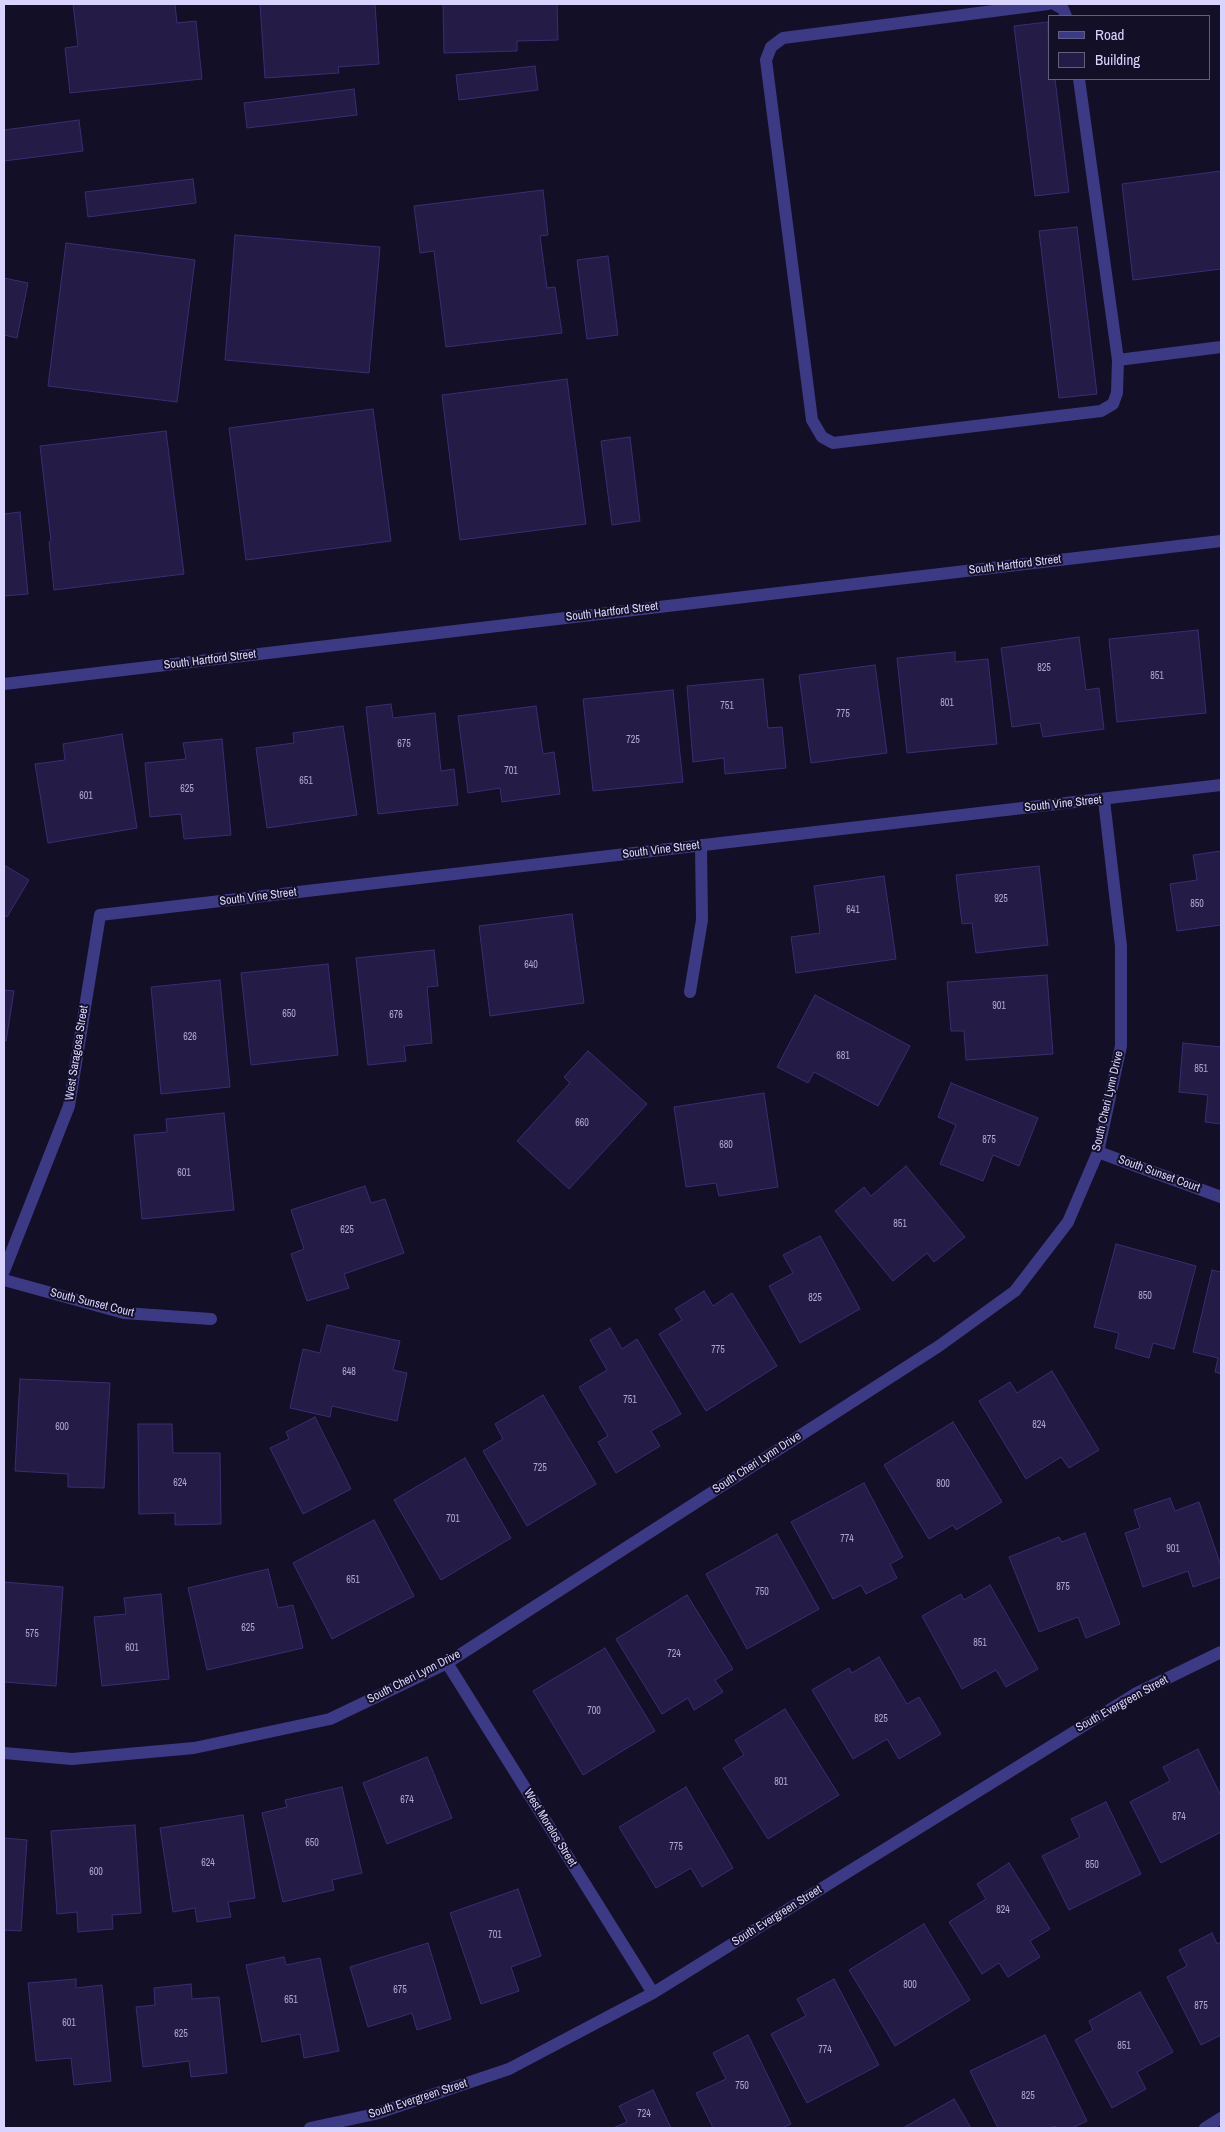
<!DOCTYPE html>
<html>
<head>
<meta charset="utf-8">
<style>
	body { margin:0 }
	#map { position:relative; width:1225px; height:2132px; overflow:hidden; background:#130f26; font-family:"Archivo Narrow",sans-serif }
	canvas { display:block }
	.frame { position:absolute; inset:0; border:5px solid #d9d4ff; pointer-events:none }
	.legend { position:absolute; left:1048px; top:15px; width:162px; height:65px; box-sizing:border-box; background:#130f26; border:1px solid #625e7d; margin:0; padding:6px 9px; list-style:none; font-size:15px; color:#d9d4ff }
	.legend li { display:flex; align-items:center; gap:10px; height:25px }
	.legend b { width:25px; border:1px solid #625e7d }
</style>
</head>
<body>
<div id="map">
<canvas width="1225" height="2132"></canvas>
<div class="frame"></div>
<ul class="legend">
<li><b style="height:6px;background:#3d3a85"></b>Road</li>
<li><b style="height:14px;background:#241b47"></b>Building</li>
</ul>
</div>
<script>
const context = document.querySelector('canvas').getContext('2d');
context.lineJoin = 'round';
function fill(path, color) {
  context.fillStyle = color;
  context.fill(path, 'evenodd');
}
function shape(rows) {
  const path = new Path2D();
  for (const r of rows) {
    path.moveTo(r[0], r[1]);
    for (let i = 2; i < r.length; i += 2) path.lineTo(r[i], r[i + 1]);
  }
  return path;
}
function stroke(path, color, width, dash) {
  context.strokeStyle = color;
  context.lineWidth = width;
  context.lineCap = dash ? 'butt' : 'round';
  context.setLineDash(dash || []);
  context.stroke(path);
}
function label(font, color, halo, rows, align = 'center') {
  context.font = font + ' "Archivo Narrow",sans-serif';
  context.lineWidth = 4;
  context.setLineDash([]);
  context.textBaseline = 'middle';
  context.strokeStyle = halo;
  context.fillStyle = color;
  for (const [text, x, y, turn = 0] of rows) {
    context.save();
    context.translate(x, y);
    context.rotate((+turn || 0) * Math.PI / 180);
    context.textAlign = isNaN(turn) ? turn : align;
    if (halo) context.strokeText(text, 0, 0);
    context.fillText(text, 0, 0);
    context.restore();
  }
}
const building = shape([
	[73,4,175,4,177,23,196,21,202,79,70,93,65,48,78,46,73,4],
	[260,4,375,4,379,64,338,67,339,73,265,78,260,4],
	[443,4,557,4,558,40,517,41,517,51,444,53,443,4],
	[1048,22,1049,79,1055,79,1069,192,1035,196,1014,26,1048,22],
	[535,66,538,90,459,100,456,75,535,66],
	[354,89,357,115,247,128,244,103,354,89],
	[79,120,83,151,4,161,4,130,79,120],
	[1221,171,1221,269,1133,280,1122,184,1221,171],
	[193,179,196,203,88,217,85,192,193,179],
	[543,190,548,235,540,236,547,288,555,287,562,333,446,347,434,251,420,253,414,206,543,190],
	[1077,227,1097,394,1059,398,1039,231,1077,227],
	[235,235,380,247,369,373,225,360,235,235],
	[66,243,195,260,177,402,48,386,66,243],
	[608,256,618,335,587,339,577,260,608,256],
	[4,278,28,283,17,338,4,335,4,278],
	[567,379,586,524,460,540,442,395,567,379],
	[373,409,391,541,246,560,229,428,373,409],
	[166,431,184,574,54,590,49,542,51,541,40,446,166,431],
	[630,437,640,521,612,525,601,441,630,437],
	[20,512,28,594,4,596,4,514,20,512],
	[1198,630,1206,713,1117,722,1109,639,1198,630],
	[1079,637,1086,690,1099,688,1104,729,1043,737,1040,723,1012,727,1001,648,1079,637],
	[955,652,955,662,988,659,997,744,907,753,897,658,955,652],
	[875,665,887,753,811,763,799,675,875,665],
	[763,679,768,728,782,727,786,768,725,774,724,758,693,762,687,686,763,679],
	[673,690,683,782,593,791,583,699,673,690],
	[391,704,393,718,435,713,441,771,454,769,458,805,378,814,366,707,391,704],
	[536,706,543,754,554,752,560,794,502,802,500,788,468,793,458,716,536,706],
	[343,726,357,815,267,828,256,748,294,743,293,733,343,726],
	[122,734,137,828,48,843,35,764,65,760,63,744,122,734],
	[222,739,231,835,184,839,181,814,150,817,145,763,186,759,183,743,222,739],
	[1221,851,1221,925,1177,931,1170,884,1197,880,1193,855,1221,851],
	[4,865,29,880,7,917,4,915,4,865],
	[1039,866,1048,945,976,953,972,923,962,924,956,875,1039,866],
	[884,876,896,959,796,973,791,937,820,933,814,886,884,876],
	[572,914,584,1003,490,1016,479,926,572,914],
	[434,950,438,986,427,987,432,1043,404,1046,406,1061,368,1065,356,958,434,950],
	[328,964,338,1055,251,1065,241,973,328,964],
	[1047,975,1053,1054,966,1060,964,1031,951,1031,947,982,1047,975],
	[220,980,230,1087,161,1094,151,987,220,980],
	[4,990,14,991,6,1041,4,1040,4,990],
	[815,995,910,1046,878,1106,814,1072,808,1083,777,1067,815,995],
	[1183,1043,1221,1047,1221,1124,1205,1122,1208,1095,1179,1092,1183,1043],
	[588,1051,647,1104,569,1189,517,1141,570,1083,564,1077,588,1051],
	[951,1083,1038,1118,1019,1166,993,1155,983,1181,940,1164,956,1125,938,1117,951,1083],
	[764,1093,778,1187,719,1196,716,1183,686,1187,674,1107,764,1093],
	[224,1113,234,1210,142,1219,134,1135,167,1132,166,1119,224,1113],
	[906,1166,965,1237,934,1262,927,1253,893,1281,835,1211,864,1187,871,1196,906,1166],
	[365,1186,371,1203,385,1199,404,1253,344,1274,349,1288,307,1301,291,1254,304,1249,291,1210,365,1186],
	[820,1236,860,1309,800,1343,769,1286,793,1273,783,1255,820,1236],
	[1116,1244,1196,1266,1174,1349,1153,1343,1149,1358,1115,1348,1119,1333,1094,1327,1116,1244],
	[1212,1270,1221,1272,1221,1374,1215,1372,1218,1358,1193,1352,1212,1270],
	[704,1291,713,1306,732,1293,777,1366,706,1411,659,1334,682,1320,675,1309,704,1291],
	[327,1325,400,1341,393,1370,407,1373,397,1421,332,1406,330,1417,290,1408,303,1349,320,1353,327,1325],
	[610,1328,622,1349,637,1339,681,1414,651,1431,660,1446,616,1473,598,1442,608,1436,579,1387,607,1370,590,1340,610,1328],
	[1052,1371,1099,1450,1069,1468,1061,1457,1026,1479,979,1401,1010,1382,1017,1393,1052,1371],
	[20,1379,110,1383,104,1488,68,1487,68,1474,15,1471,20,1379],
	[543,1395,596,1484,527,1526,483,1451,503,1439,495,1424,543,1395],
	[315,1417,351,1489,303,1514,270,1448,289,1439,286,1432,315,1417],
	[953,1422,1002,1502,956,1530,953,1525,929,1539,884,1465,953,1422],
	[138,1424,172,1424,173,1453,220,1453,221,1524,175,1525,175,1513,139,1514,138,1424],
	[465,1458,511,1538,441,1580,394,1500,465,1458],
	[864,1483,903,1557,890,1564,897,1578,866,1594,861,1585,833,1599,791,1522,864,1483],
	[1170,1498,1175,1511,1199,1502,1221,1566,1221,1577,1193,1587,1188,1571,1143,1587,1125,1533,1140,1528,1134,1510,1170,1498],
	[374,1520,414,1596,332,1639,293,1563,374,1520],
	[1085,1533,1120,1624,1086,1638,1078,1617,1039,1632,1009,1557,1059,1537,1062,1542,1085,1533],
	[777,1534,819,1609,747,1649,706,1574,777,1534],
	[268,1569,278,1608,293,1605,303,1648,207,1670,188,1588,268,1569],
	[4,1582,63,1587,56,1686,4,1682,4,1582],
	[990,1585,1038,1669,1006,1687,996,1670,962,1689,922,1616,961,1594,964,1600,990,1585],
	[161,1594,169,1679,102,1686,94,1617,126,1614,124,1598,161,1594],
	[687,1595,733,1669,715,1680,723,1692,694,1710,688,1698,662,1714,616,1639,687,1595],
	[605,1648,655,1731,583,1775,533,1691,605,1648],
	[879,1657,907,1704,919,1697,941,1734,899,1759,887,1739,853,1759,812,1690,849,1668,852,1673,879,1657],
	[785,1709,839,1795,768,1839,723,1768,744,1755,735,1740,785,1709],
	[1198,1749,1221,1796,1221,1832,1161,1863,1130,1802,1170,1781,1163,1767,1198,1749],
	[427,1757,452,1818,387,1844,363,1783,427,1757],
	[342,1787,362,1873,332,1880,334,1890,283,1902,262,1813,287,1807,285,1800,342,1787],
	[686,1787,733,1868,702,1887,691,1868,656,1888,619,1827,686,1787],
	[1106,1802,1141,1874,1069,1910,1042,1856,1080,1837,1071,1819,1106,1802],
	[243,1815,255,1898,228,1902,231,1917,197,1922,195,1908,173,1912,160,1828,243,1815],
	[135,1825,141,1913,112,1915,113,1929,78,1932,77,1912,57,1914,51,1831,135,1825],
	[4,1838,27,1840,21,1931,4,1930,4,1838],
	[1009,1863,1050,1929,1030,1941,1040,1957,1008,1977,999,1963,982,1974,949,1922,986,1899,977,1884,1009,1863],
	[518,1889,541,1956,511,1967,519,1991,481,2004,450,1913,518,1889],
	[924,1924,970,2000,895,2046,849,1970,924,1924],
	[1212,1933,1217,1944,1221,1942,1221,2035,1201,2045,1167,1977,1187,1966,1179,1950,1212,1933],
	[428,1943,451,2019,417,2030,412,2013,368,2027,350,1967,428,1943],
	[284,1957,286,1965,320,1958,339,2051,304,2058,300,2034,262,2042,246,1965,284,1957],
	[76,1979,76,1988,102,1985,111,2081,74,2085,71,2058,36,2061,28,1983,76,1979],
	[834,1979,879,2065,807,2103,771,2034,806,2016,797,1999,834,1979],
	[191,1984,192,1999,219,1997,227,2073,191,2077,189,2061,143,2067,136,2007,155,2005,154,1988,191,1984],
	[1140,1992,1173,2052,1137,2072,1146,2089,1112,2108,1075,2040,1093,2030,1089,2021,1140,1992],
	[748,2035,791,2124,782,2128,713,2128,696,2093,726,2079,713,2053,748,2035],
	[1045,2035,1087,2121,1072,2128,1056,2128,1055,2126,1050,2128,998,2128,970,2071,1045,2035],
	[653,2090,671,2128,613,2128,627,2122,619,2106,653,2090],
	[954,2099,971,2128,903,2128,954,2099]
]);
fill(building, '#241b47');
stroke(building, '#3b2d73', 1);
stroke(shape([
	[1048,4,783,38,771,47,766,60,812,420,822,437,833,443,1101,411,1113,404,1117,393,1118,360,1079,79],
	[1054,4,1063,9,1066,16],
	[1118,360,1221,347]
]), '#3d3a85', 12);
stroke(shape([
	[4,684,1221,541],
	[690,992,702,920,701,845],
	[1098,1152,1221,1197],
	[4,1271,69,1106,100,915,1221,785],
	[4,1280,124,1313,211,1319],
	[447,1663,653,1993],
	[4,1753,72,1759,194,1748,330,1719,447,1663,939,1346,1015,1291,1068,1222,1098,1152,1121,1046,1121,946,1104,800],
	[310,2128,375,2114,509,2069,653,1993,1135,1694,1221,1652],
	[1205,2128,1221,2118]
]), '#3d3a85', 12);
label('10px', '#aca6d1', null, [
	["825",1044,668],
	["851",1157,676],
	["801",947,703],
	["751",727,706],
	["775",843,714],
	["725",633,740],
	["675",404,744],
	["701",511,771],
	["651",306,781],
	["625",187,789],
	["601",86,796],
	["925",1001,899],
	["850",1197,904],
	["641",853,910],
	["640",531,965],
	["901",999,1006],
	["650",289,1014],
	["676",396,1015],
	["626",190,1037],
	["681",843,1056],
	["851",1201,1069],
	["660",582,1123],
	["875",989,1140],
	["680",726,1145],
	["601",184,1173],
	["851",900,1224],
	["625",347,1230],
	["850",1145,1296],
	["825",815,1298],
	["775",718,1350],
	["648",349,1372],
	["751",630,1400],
	["824",1039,1425],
	["600",62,1427],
	["725",540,1468],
	["624",180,1483],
	["800",943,1484],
	["701",453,1519],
	["774",847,1539],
	["901",1173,1549],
	["651",353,1580],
	["875",1063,1587],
	["750",762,1592],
	["625",248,1628],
	["575",32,1634],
	["851",980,1643],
	["601",132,1648],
	["724",674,1654],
	["700",594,1711],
	["825",881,1719],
	["801",781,1782],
	["674",407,1800],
	["874",1179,1817],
	["650",312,1843],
	["775",676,1847],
	["624",208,1863],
	["850",1092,1865],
	["600",96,1872],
	["824",1003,1910],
	["701",495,1935],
	["800",910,1985],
	["675",400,1990],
	["651",291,2000],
	["875",1201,2006],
	["601",69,2023],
	["625",181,2034],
	["851",1124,2046],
	["774",825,2050],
	["750",742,2086],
	["825",1028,2096],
	["724",644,2114]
]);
label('12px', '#d9d4ff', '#130f26', [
	["South Hartford Street",1015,565,-7],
	["South Hartford Street",612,612,-7],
	["South Hartford Street",210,660,-7],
	["South Vine Street",1063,804,-6],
	["South Vine Street",661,850,-7],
	["South Vine Street",258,897,-7],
	["West Saragosa Street",77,1053,-81],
	["South Cheri Lynn Drive",1108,1101,-77],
	["South Sunset Court",1159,1174,20],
	["South Sunset Court",92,1303,14],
	["South Cheri Lynn Drive",757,1463,-33],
	["South Cheri Lynn Drive",414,1677,-27],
	["South Evergreen Street",1122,1704,-29],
	["West Morelos Street",550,1828,58],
	["South Evergreen Street",777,1916,-32],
	["South Evergreen Street",418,2099,-18]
]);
</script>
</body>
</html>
